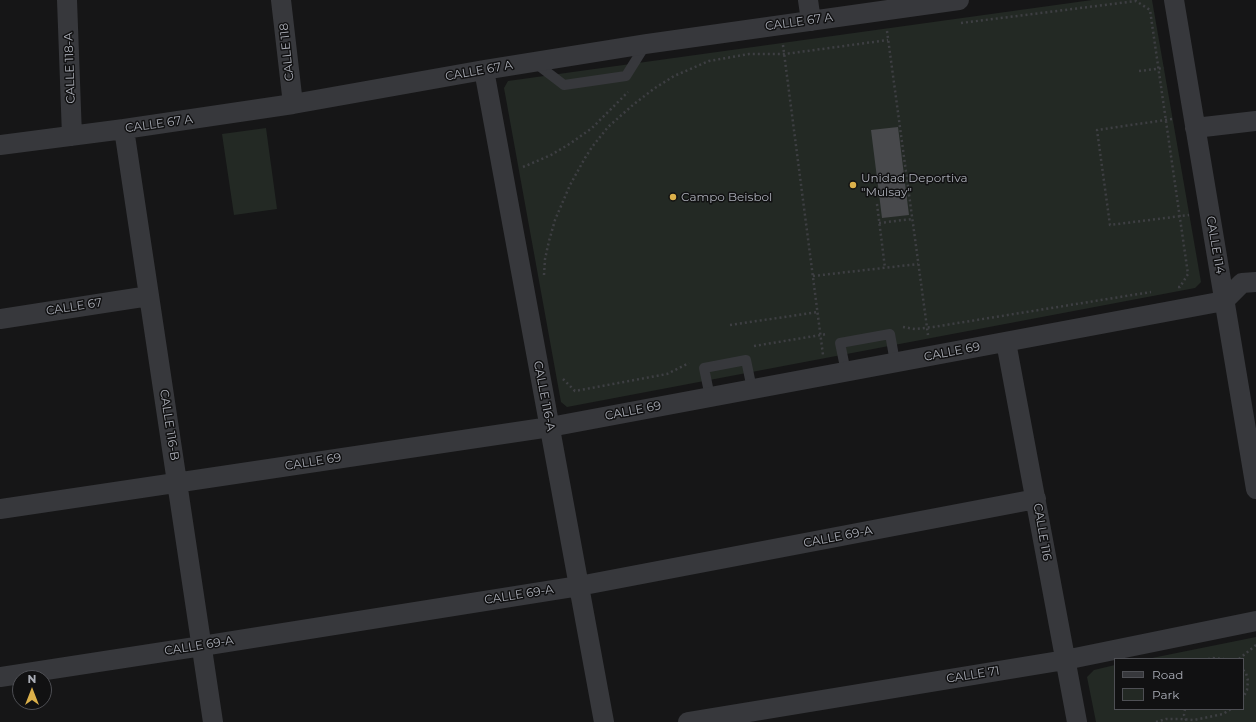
<!DOCTYPE html>
<html>
<head>
<meta charset="utf-8">
<style>
	body { margin:0 }
	#map { position:relative; width:1256px; height:722px; overflow:hidden; background:#161617; font-family:Montserrat,sans-serif }
	canvas { display:block }
	.legend { position:absolute; left:1114px; top:658px; width:130px; height:52px; box-sizing:border-box; background:#111112; border:1px solid #4e4f54; margin:0; padding:5px 7px; list-style:none; font-size:12px; color:#aaadb6 }
	.legend li { display:flex; align-items:center; gap:8px; height:20px }
	.legend b { width:20px; border:1px solid #4e4f54 }
	.north { position:absolute; left:12px; top:670px; width:40px; height:40px; box-sizing:border-box; background:#111112; border:1px solid #4e4f54; border-radius:50%; rotate:0deg; font-size:11px; font-weight:700; line-height:16px; text-align:center; color:#aaadb6 }
	.north::after { content:''; display:block; margin:auto; width:14px; height:18px; background:#dbb04a; clip-path:polygon(50% 0,100% 100%,50% 72%,0 100%) }
</style>
</head>
<body>
<div id="map">
<canvas width="1256" height="722"></canvas>
<ul class="legend">
<li><b style="height:5px;background:#37383c"></b>Road</li>
<li><b style="height:11px;background:#232924"></b>Park</li>
</ul>
<div class="north">N</div>
</div>
<script>
const context = document.querySelector('canvas').getContext('2d');
context.lineJoin = 'round';
function fill(path, color) {
  context.fillStyle = color;
  context.fill(path, 'evenodd');
}
function shape(rows) {
  const path = new Path2D();
  for (const r of rows) {
    path.moveTo(r[0], r[1]);
    for (let i = 2; i < r.length; i += 2) path.lineTo(r[i], r[i + 1]);
  }
  return path;
}
function stroke(path, color, width, dash) {
  context.strokeStyle = color;
  context.lineWidth = width;
  context.lineCap = dash ? 'butt' : 'round';
  context.setLineDash(dash || []);
  context.stroke(path);
}
function label(font, color, halo, rows, align = 'center') {
  context.font = font + ' Montserrat,sans-serif';
  context.lineWidth = 3;
  context.setLineDash([]);
  context.textBaseline = 'middle';
  context.strokeStyle = halo;
  context.fillStyle = color;
  for (const [text, x, y, turn = 0] of rows) {
    context.save();
    context.translate(x, y);
    context.rotate((+turn || 0) * Math.PI / 180);
    context.textAlign = isNaN(turn) ? turn : align;
    if (halo) context.strokeText(text, 0, 0);
    context.fillText(text, 0, 0);
    context.restore();
  }
}
fill(shape([
	[1092,0,1152,0,1201,282,1195,288,567,407,561,402,504,88,508,81],
	[266,128,277,209,234,215,222,134],
	[1256,637,1256,722,1096,722,1087,677,1094,670,1115,665,1115,709,1243,709,1243,659,1147,659]
]), '#232924');
fill(shape([
	[898,127,909,215,882,218,871,130]
]), '#48494c');
stroke(shape([
	[961,23,1136,1,1150,10,1188,274,1180,287,1178,287],
	[887,31,928,335],
	[783,45,823,355],
	[1139,71,1164,68],
	[1172,119,1097,130,1110,225,1189,215],
	[523,167,551,155,571,143,592,128,628,92],
	[877,204,885,268],
	[879,223,912,219],
	[544,275,545,259,549,241,555,220,570,185,585,158,592,147,608,127,634,104,655,88,674,76,709,61,749,54,785,54,888,40],
	[813,276,918,264],
	[730,325,818,312],
	[903,327,915,329,933,327,1151,292],
	[754,346,827,334],
	[563,379,575,391,667,374,689,363],
	[1208,659,1213,658,1224,659],
	[1239,659,1256,645],
	[1243,670,1246,673,1248,681,1247,690,1243,698],
	[1185,709,1184,715,1187,722],
	[1156,722,1166,719,1179,719,1194,720,1223,714,1231,709]
]), '#3e3f43', 2.5, [2, 3]);
stroke(shape([
	[534,62,564,85,626,76,646,44],
	[846,372,840,343,890,334,895,362],
	[710,397,704,368,746,360,752,389]
]), '#37383c', 10);
stroke(shape([
	[67,0,72,136],
	[281,0,293,104],
	[808,0,811,21],
	[1174,0,1256,489],
	[484,70,604,722],
	[1195,128,1256,121],
	[124,129,213,722],
	[0,145,124,129,293,104,484,70,646,44,959,0],
	[0,319,149,296],
	[1006,342,1077,722],
	[0,509,550,427,1224,301,1242,283,1256,282],
	[0,677,202,646,579,586,1036,499],
	[688,722,1065,660,1256,621]
]), '#37383c', 20);
for (const [x, y, r, color] of [
	[853,185,4,"#dbb04a"],
	[673,197,4,"#dbb04a"]
]) {
  const dot = new Path2D();
  dot.arc(x, y, r, 0, 2 * Math.PI);
  context.fillStyle = color;
  context.fill(dot);
  stroke(dot, '#111112', 1.5);
}
label('12px', '#aaadb6', '#111112', [
	["CALLE 67 A",799,22,-8],
	["CALLE 118",287,52,-96],
	["CALLE 118-A",70,68,-92],
	["CALLE 67 A",479,71,-10],
	["CALLE 67 A",159,124,-8],
	["CALLE 114",1215,245,80],
	["CALLE 67",74,307,-9],
	["CALLE 69",952,352,-11],
	["CALLE 116-A",544,396,79],
	["CALLE 69",633,411,-11],
	["CALLE 116-B",169,425,81],
	["CALLE 69",313,462,-9],
	["CALLE 116",1042,532,80],
	["CALLE 69-A",838,537,-11],
	["CALLE 69-A",519,595,-9],
	["CALLE 69-A",199,646,-9],
	["CALLE 71",973,675,-9]
]);
label('12px', '#aaadb6', '#111112', [
	["Unidad Deportiva",861,178],
	["\"Mulsay\"",861,192],
	["Campo Beisbol",681,197]
], 'left');
</script>
</body>
</html>
